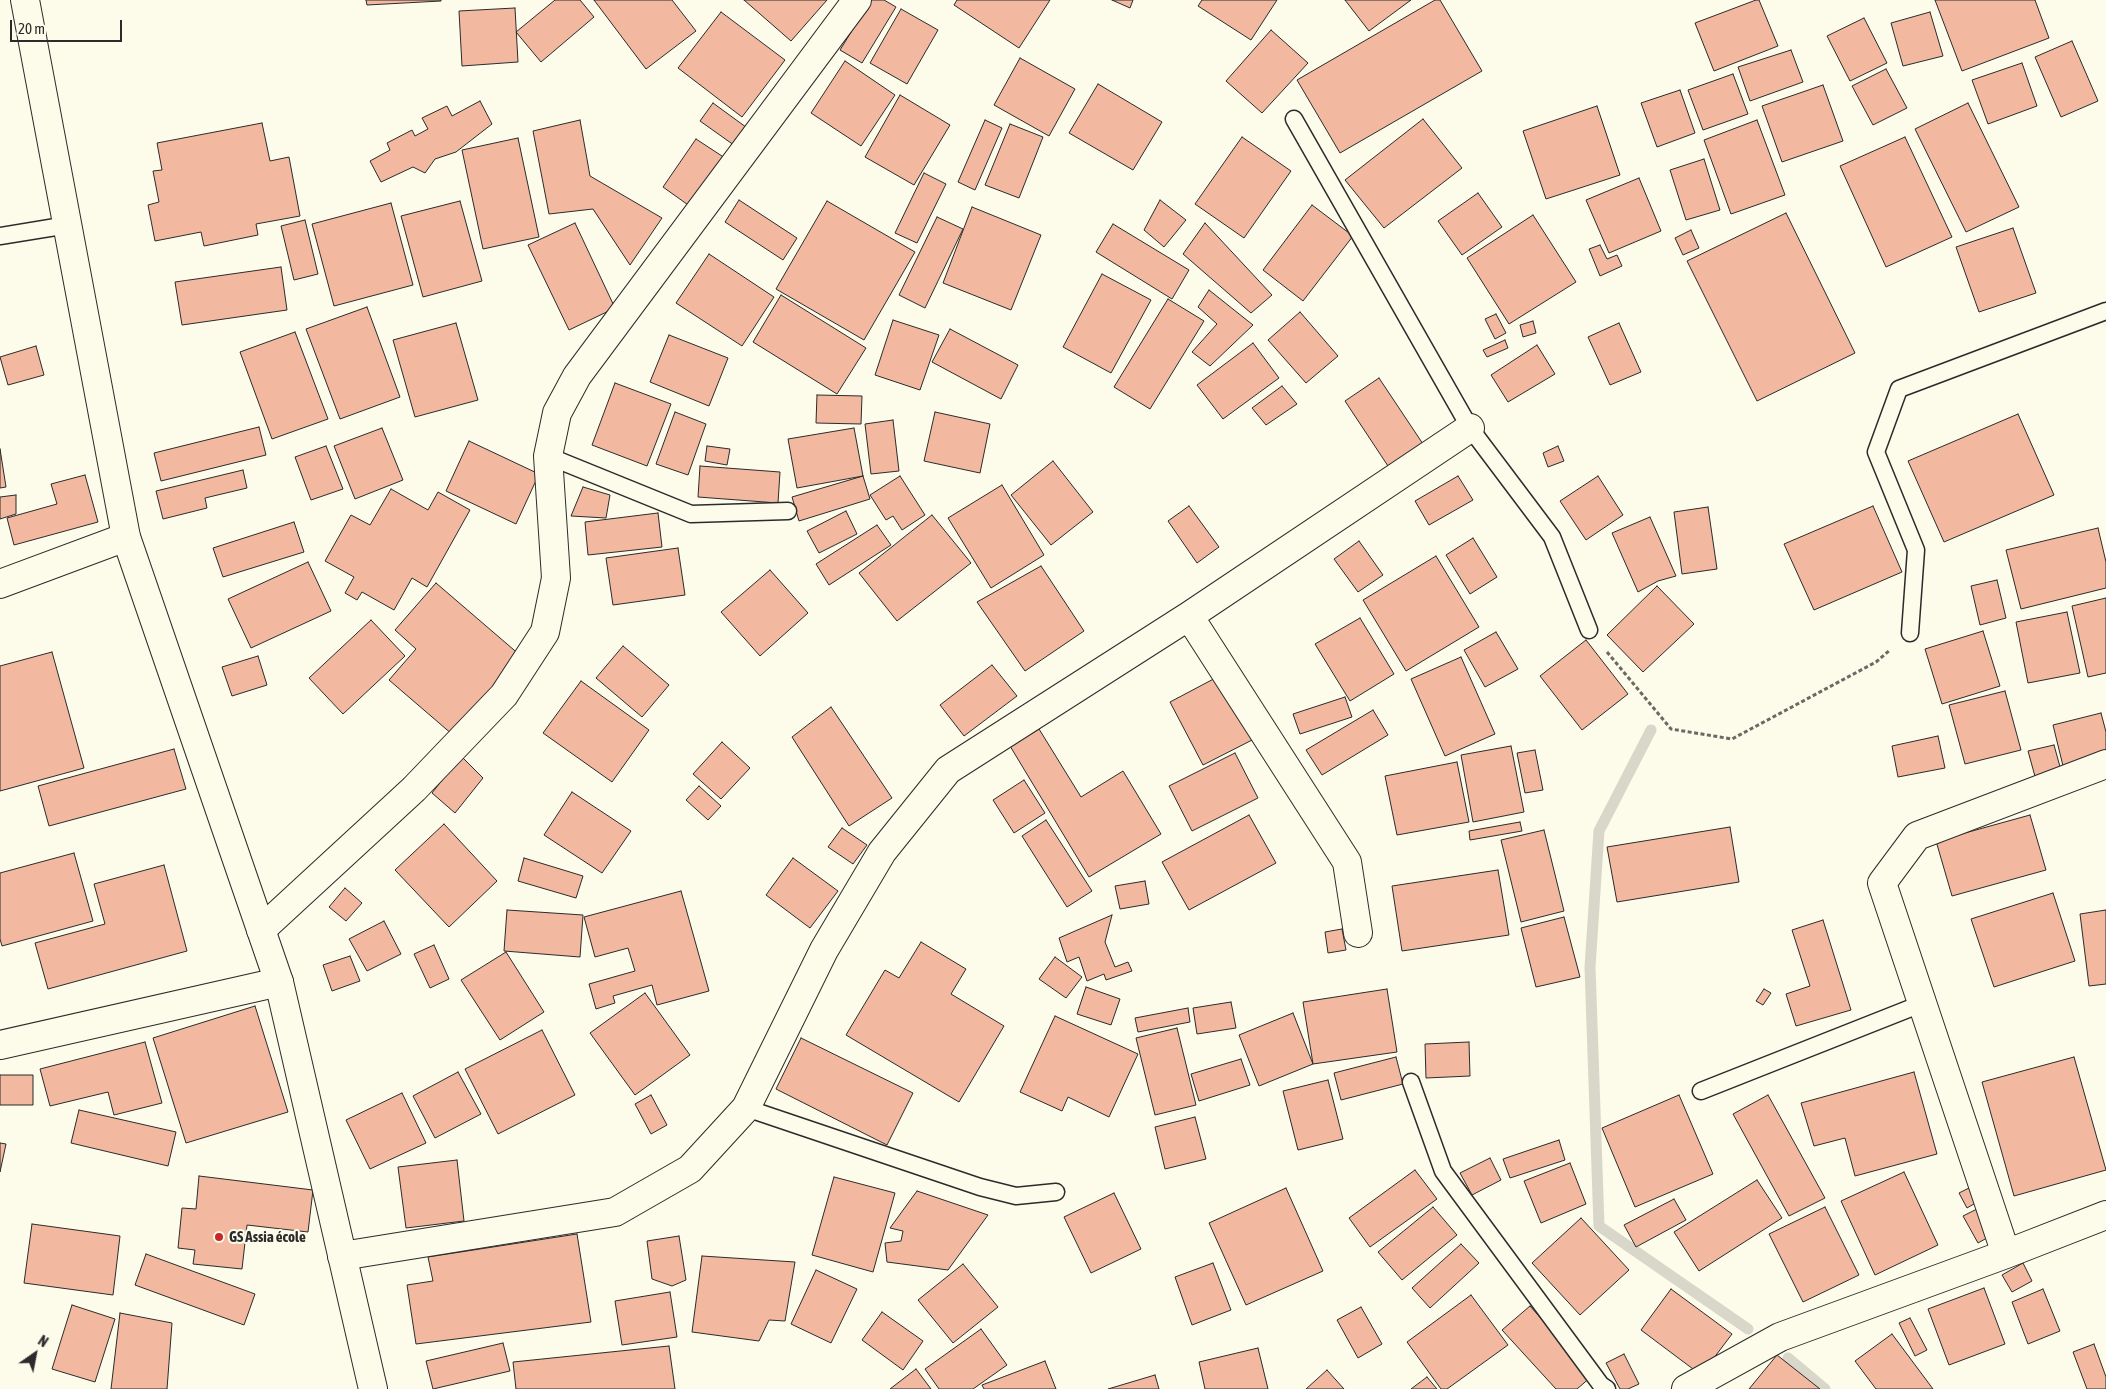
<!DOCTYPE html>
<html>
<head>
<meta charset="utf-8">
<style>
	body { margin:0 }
	#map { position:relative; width:2106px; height:1389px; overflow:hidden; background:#fdfbea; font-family:"Asap Condensed",sans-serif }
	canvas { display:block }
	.north { position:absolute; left:10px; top:1329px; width:50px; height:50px; -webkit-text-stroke:4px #fdfbea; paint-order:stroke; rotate:33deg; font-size:14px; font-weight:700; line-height:20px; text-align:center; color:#2b2b2b }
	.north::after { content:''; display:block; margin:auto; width:18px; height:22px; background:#2b2b2b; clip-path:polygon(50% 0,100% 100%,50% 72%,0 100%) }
	.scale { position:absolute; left:10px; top:20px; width:112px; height:22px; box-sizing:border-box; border:2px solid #2b2b2b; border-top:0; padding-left:6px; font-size:15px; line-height:18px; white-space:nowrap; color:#2b2b2b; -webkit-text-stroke:4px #fdfbea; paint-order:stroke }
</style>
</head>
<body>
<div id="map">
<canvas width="2106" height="1389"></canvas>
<div class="north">N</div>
<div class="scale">20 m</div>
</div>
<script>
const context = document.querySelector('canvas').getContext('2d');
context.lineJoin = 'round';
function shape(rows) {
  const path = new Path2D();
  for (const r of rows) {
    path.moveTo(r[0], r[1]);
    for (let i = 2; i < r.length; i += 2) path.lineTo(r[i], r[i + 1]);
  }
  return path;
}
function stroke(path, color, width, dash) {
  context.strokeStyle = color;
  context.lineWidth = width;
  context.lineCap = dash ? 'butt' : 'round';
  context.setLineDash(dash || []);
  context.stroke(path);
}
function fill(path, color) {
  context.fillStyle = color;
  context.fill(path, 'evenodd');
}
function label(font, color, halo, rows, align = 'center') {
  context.font = font + ' "Asap Condensed",sans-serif';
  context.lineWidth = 4;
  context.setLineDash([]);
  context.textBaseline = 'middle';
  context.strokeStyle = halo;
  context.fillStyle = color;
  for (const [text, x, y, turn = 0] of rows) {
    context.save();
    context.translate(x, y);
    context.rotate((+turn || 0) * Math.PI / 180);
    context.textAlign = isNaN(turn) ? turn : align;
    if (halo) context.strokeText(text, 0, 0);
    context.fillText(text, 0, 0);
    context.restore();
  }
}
stroke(shape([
	[1651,730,1599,831,1590,967,1599,1226,1748,1329],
	[1788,1358,1825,1389]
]), '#d8d7c9', 11);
const building = shape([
	[366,0,441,0,441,1,367,5,366,0],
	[555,0,580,0,594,17,541,62,516,32,555,0],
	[594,0,672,0,696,31,646,69,594,0],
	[744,0,827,0,791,41,744,0],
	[871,0,884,0,896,7,862,63,840,50,871,0],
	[957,0,1050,0,1019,48,954,5,957,0],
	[1112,0,1133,0,1130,8,1112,0],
	[1202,0,1277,0,1251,40,1198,6,1202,0],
	[1345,0,1411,0,1369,31,1345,0],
	[1435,0,1440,0,1482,71,1340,153,1297,80,1435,0],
	[1756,0,1759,0,1778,46,1714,71,1695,23,1756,0],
	[1935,0,2035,0,2049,38,1962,71,1935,0],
	[515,8,518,62,462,66,459,11,515,8],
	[901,9,938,30,907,84,870,63,901,9],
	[721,12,785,60,742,117,678,68,721,12],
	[1930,12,1943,56,1903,66,1891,23,1930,12],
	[1864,18,1887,63,1850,81,1827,36,1864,18],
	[1271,30,1308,63,1262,113,1226,81,1271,30],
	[2072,41,2098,101,2061,117,2035,57,2072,41],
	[1791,50,1803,82,1750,101,1738,67,1791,50],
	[1020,58,1075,89,1049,136,994,105,1020,58],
	[845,61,895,95,861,146,811,113,845,61],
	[2022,63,2037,106,1988,124,1972,80,2022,63],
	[1886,69,1907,108,1873,125,1852,86,1886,69],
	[1733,74,1748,114,1703,130,1688,90,1733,74],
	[1098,84,1162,122,1133,170,1069,133,1098,84],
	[1823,85,1843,141,1782,162,1762,106,1823,85],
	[1680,90,1695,133,1657,147,1641,103,1680,90],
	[900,95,950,125,914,185,865,157,900,95],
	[480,101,492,124,456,152,435,159,425,173,413,167,381,182,370,161,390,150,387,143,412,130,415,136,428,129,422,118,447,106,452,116,480,101],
	[713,103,750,130,738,148,700,121,713,103],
	[1968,103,2019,207,1966,232,1915,129,1968,103],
	[1597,106,1620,175,1546,199,1523,131,1597,106],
	[1423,119,1462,168,1384,228,1345,180,1423,119],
	[580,120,590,176,662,218,630,265,593,209,549,214,533,131,580,120],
	[985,120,1002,128,975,190,958,182,985,120],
	[1757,120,1785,195,1731,214,1704,140,1757,120],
	[262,123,270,161,289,157,300,216,256,224,258,235,204,246,201,232,155,241,148,205,159,202,153,171,162,170,157,143,262,123],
	[1010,124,1043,137,1019,198,985,185,1010,124],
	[1242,137,1291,171,1244,238,1195,204,1242,137],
	[1905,137,1952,237,1886,267,1840,166,1905,137],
	[518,138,539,237,483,249,462,150,518,138],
	[696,139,725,158,691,207,663,187,696,139],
	[1704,159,1720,210,1686,220,1670,170,1704,159],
	[924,173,946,184,917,243,895,233,924,173],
	[1639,178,1661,231,1609,253,1586,200,1639,178],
	[1478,193,1502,227,1462,255,1438,221,1478,193],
	[739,200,797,238,783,260,725,222,739,200],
	[1160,200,1186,220,1164,247,1144,230,1160,200],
	[460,201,482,281,423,297,401,216,460,201],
	[827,201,915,252,864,340,776,289,827,201],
	[391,203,413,285,334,306,312,224,391,203],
	[1312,205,1353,236,1303,301,1263,270,1312,205],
	[972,207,1041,235,1011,310,943,283,972,207],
	[1786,213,1855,353,1757,401,1687,261,1786,213],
	[1533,215,1576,282,1509,324,1467,258,1533,215],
	[937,217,963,229,925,308,899,295,937,217],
	[305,220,318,274,294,280,281,226,305,220],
	[575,223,615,308,569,330,528,245,575,223],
	[1205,223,1272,295,1251,313,1183,254,1205,223],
	[1113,224,1189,270,1172,299,1096,252,1113,224],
	[2013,228,2036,293,1979,312,1956,247,2013,228],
	[1691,230,1699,248,1683,255,1675,238,1691,230],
	[1600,245,1607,259,1617,255,1622,266,1600,276,1589,249,1600,245],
	[709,254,774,297,742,346,676,303,709,254],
	[281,267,287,310,182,325,175,282,281,267],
	[1102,274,1151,300,1111,373,1063,347,1102,274],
	[1209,290,1253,325,1210,366,1192,352,1217,324,1198,307,1209,290],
	[781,295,866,348,837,394,753,342,781,295],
	[1168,299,1204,321,1150,409,1114,387,1168,299],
	[367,307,400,397,340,419,306,329,367,307],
	[1300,312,1338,356,1306,383,1268,340,1300,312],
	[1496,314,1506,333,1495,339,1485,319,1496,314],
	[893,320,939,335,920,390,875,375,893,320],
	[1533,321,1536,333,1523,337,1520,325,1533,321],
	[456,323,478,400,415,417,393,340,456,323],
	[1619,323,1641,372,1610,385,1588,337,1619,323],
	[950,329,1018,365,1001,399,932,362,950,329],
	[295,332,328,419,272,439,240,352,295,332],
	[669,335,728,358,709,406,650,382,669,335],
	[1505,340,1508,348,1487,357,1483,350,1505,340],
	[1253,343,1279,378,1223,419,1197,385,1253,343],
	[1537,345,1555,374,1508,402,1491,375,1537,345],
	[36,346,44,375,8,385,0,357,36,346],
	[1379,378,1423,444,1388,466,1345,401,1379,378],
	[615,383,671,404,647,466,592,445,615,383],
	[1282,386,1297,404,1266,425,1252,408,1282,386],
	[817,395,862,396,861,424,816,423,817,395],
	[675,412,706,424,688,475,656,464,675,412],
	[935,412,990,424,980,473,924,461,935,412],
	[2018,414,2054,495,1944,542,1908,461,2018,414],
	[893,420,899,471,871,474,865,424,893,420],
	[259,427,266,455,161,481,154,453,259,427],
	[382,428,403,480,355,499,334,446,382,428],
	[854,428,863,476,797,488,788,439,854,428],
	[469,441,539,474,516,524,446,491,469,441],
	[326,446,343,489,311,500,295,457,326,446],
	[707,446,730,449,727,465,705,461,707,446],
	[1558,446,1564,461,1548,467,1543,453,1558,446],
	[0,449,6,487,0,488,0,449],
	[1053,461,1093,512,1051,545,1011,495,1053,461],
	[700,466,780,472,778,503,698,497,700,466],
	[243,470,247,488,205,498,207,508,163,519,156,491,243,470],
	[85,475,98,522,14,545,7,518,57,504,51,484,85,475],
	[863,476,870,499,799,521,792,497,863,476],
	[900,476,925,515,902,530,893,516,886,520,870,495,900,476],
	[1458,476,1473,500,1429,525,1415,501,1458,476],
	[1598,476,1623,515,1586,540,1560,501,1598,476],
	[1002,485,1044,555,991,588,948,518,1002,485],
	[583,487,610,495,606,518,571,516,583,487],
	[391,489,428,510,438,492,470,510,427,587,412,578,394,610,362,592,357,600,345,593,354,577,325,561,351,515,370,525,391,489],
	[16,495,16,514,0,519,0,497,16,495],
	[1189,506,1219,547,1197,563,1168,521,1189,506],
	[1873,506,1902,572,1814,610,1784,544,1873,506],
	[1708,507,1717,569,1682,574,1674,512,1708,507],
	[846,511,857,534,819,553,807,531,846,511],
	[658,513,662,547,588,555,585,522,658,513],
	[932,515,971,563,897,621,859,573,932,515],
	[1650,517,1676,576,1658,581,1638,592,1612,533,1650,517],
	[294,522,304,552,223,577,213,548,294,522],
	[877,525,891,545,829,585,816,564,877,525],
	[2098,528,2106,562,2106,588,2021,609,2006,550,2098,528],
	[1473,538,1497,577,1470,594,1446,555,1473,538],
	[1359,541,1383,575,1358,592,1334,559,1359,541],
	[678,548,685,595,613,605,606,558,678,548],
	[1436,556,1479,627,1406,671,1363,600,1436,556],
	[308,562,331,611,251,648,228,599,308,562],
	[1041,566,1084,631,1025,671,977,602,1041,566],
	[770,570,808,613,760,656,721,612,770,570],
	[1997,580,2006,618,1980,625,1971,586,1997,580],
	[436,583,521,656,453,735,389,680,416,649,395,630,436,583],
	[1657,586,1694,624,1643,672,1607,635,1657,586],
	[2106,598,2106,673,2088,677,2072,606,2106,598],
	[2067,612,2080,673,2028,683,2016,622,2067,612],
	[1360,618,1394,674,1350,701,1315,644,1360,618],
	[371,620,405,656,343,714,309,678,371,620],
	[1983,631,2000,686,1942,704,1925,649,1983,631],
	[1496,632,1518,669,1485,687,1464,650,1496,632],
	[1586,640,1628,694,1582,730,1540,676,1586,640],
	[623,646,669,685,642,717,596,678,623,646],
	[52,652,84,768,0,791,0,666,52,652],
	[258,656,267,685,232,696,222,667,258,656],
	[1461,657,1495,734,1445,756,1411,679,1461,657],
	[992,665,1017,696,964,736,940,705,992,665],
	[1223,674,1256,738,1203,765,1170,702,1223,674],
	[581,681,649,730,612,782,543,733,581,681],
	[2005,691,2021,750,1965,764,1949,705,2005,691],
	[1345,697,1352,717,1300,734,1293,714,1345,697],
	[831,707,892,798,849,826,792,737,831,707],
	[1373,710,1388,735,1322,775,1306,750,1373,710],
	[2101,713,2106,732,2106,759,2064,770,2053,725,2101,713],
	[1039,729,1081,797,1123,771,1161,834,1089,877,1010,746,1039,729],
	[1938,736,1945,768,1898,777,1892,746,1938,736],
	[722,742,750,768,721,799,693,774,722,742],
	[2054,745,2062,774,2036,780,2028,751,2054,745],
	[1511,746,1524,812,1473,822,1461,755,1511,746],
	[174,749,186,789,49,826,38,786,174,749],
	[1535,750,1543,790,1525,793,1517,753,1535,750],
	[1235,753,1258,798,1192,831,1169,786,1235,753],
	[461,756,483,778,455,813,432,793,461,756],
	[1457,762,1469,822,1397,835,1385,776,1457,762],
	[1024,780,1045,813,1014,833,993,800,1024,780],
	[699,786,721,806,708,820,686,800,699,786],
	[572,792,631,831,602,873,544,835,572,792],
	[1249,815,1276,863,1189,910,1162,862,1249,815],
	[2030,815,2046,870,1952,896,1936,841,2030,815],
	[1046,820,1092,891,1067,907,1022,836,1046,820],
	[1520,822,1522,831,1470,840,1469,831,1520,822],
	[444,824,497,881,449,927,395,870,444,824],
	[1730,827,1739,882,1617,902,1607,847,1730,827],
	[842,828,867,845,853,864,828,847,842,828],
	[1544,830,1564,911,1521,922,1501,840,1544,830],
	[74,853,93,921,2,946,0,939,0,873,74,853],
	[524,858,583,876,576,898,518,881,524,858],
	[793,858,838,891,810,928,766,895,793,858],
	[164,865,187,951,48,989,35,943,105,924,94,884,164,865],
	[1498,870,1509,935,1402,951,1392,886,1498,870],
	[1145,881,1149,904,1120,909,1115,886,1145,881],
	[345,888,362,903,346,921,329,907,345,888],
	[681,891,709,991,657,1005,652,985,613,996,615,1003,596,1009,589,984,635,971,628,948,595,957,584,917,681,891],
	[2053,893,2075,961,1994,987,1971,919,2053,893],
	[507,910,583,915,580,957,504,951,507,910],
	[2106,910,2106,984,2089,986,2080,914,2106,910],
	[1112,915,1105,942,1115,967,1128,962,1132,971,1106,980,1104,974,1087,981,1079,957,1067,962,1059,938,1112,915],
	[1564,917,1580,977,1536,987,1521,928,1564,917],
	[1823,920,1851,1010,1796,1026,1786,994,1810,986,1792,930,1823,920],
	[384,921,401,954,367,971,349,939,384,921],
	[1342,929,1346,950,1328,953,1325,932,1342,929],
	[921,942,966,969,951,994,1004,1026,959,1102,846,1035,885,970,899,978,921,942],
	[434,945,449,979,430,988,414,954,434,945],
	[506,952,544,1012,500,1040,461,980,506,952],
	[350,956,360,981,332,991,323,965,350,956],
	[1055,957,1082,977,1066,998,1039,979,1055,957],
	[1086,987,1120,999,1111,1025,1077,1014,1086,987],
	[1387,989,1397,1052,1313,1064,1303,1002,1387,989],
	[1764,989,1771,993,1763,1005,1756,1001,1764,989],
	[645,993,690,1055,635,1095,590,1033,645,993],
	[1231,1002,1236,1028,1197,1034,1193,1008,1231,1002],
	[255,1006,288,1112,186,1143,153,1038,255,1006],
	[1188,1008,1190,1022,1138,1032,1135,1018,1188,1008],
	[1293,1013,1313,1064,1259,1086,1239,1035,1293,1013],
	[1055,1016,1138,1054,1109,1117,1068,1097,1062,1111,1020,1092,1055,1016],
	[1177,1028,1196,1105,1155,1115,1136,1038,1177,1028],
	[542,1030,575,1095,498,1134,465,1069,542,1030],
	[801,1038,913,1093,887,1145,776,1089,801,1038],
	[145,1042,162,1103,114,1115,108,1092,50,1106,40,1069,145,1042],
	[1469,1042,1470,1076,1426,1078,1425,1044,1469,1042],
	[1396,1057,1403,1084,1341,1100,1334,1073,1396,1057],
	[2074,1057,2106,1170,2014,1196,1982,1082,2074,1057],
	[1241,1059,1250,1085,1199,1101,1191,1074,1241,1059],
	[458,1072,481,1114,435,1138,413,1096,458,1072],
	[1914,1072,1937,1154,1855,1176,1845,1138,1814,1146,1801,1103,1914,1072],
	[0,1075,33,1075,33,1105,0,1105,0,1075],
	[1328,1080,1343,1139,1298,1150,1283,1091,1328,1080],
	[402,1093,426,1143,370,1169,346,1120,402,1093],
	[651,1095,667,1125,651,1134,635,1104,651,1095],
	[1679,1095,1713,1174,1635,1207,1602,1128,1679,1095],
	[1768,1095,1825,1198,1789,1216,1733,1114,1768,1095],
	[79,1110,176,1132,168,1166,71,1143,79,1110],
	[1195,1117,1206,1159,1165,1169,1155,1127,1195,1117],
	[1559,1140,1565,1160,1510,1178,1503,1159,1559,1140],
	[0,1143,6,1144,0,1172,0,1143],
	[1490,1158,1501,1180,1472,1195,1460,1173,1490,1158],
	[457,1160,464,1221,406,1228,398,1167,457,1160],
	[1570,1163,1586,1204,1541,1223,1524,1181,1570,1163],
	[1415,1170,1437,1199,1370,1247,1349,1218,1415,1170],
	[1904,1172,1938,1245,1875,1275,1841,1201,1904,1172],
	[199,1176,313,1190,308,1232,247,1225,242,1269,193,1264,195,1250,178,1248,182,1208,196,1209,199,1176],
	[834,1177,895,1193,873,1272,812,1255,834,1177],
	[1757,1180,1782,1218,1699,1271,1674,1232,1757,1180],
	[1971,1187,1979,1201,1967,1208,1959,1193,1971,1187],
	[1286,1188,1323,1271,1246,1305,1209,1223,1286,1188],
	[917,1191,988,1215,948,1270,887,1262,885,1243,901,1241,903,1231,890,1228,917,1191],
	[1114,1193,1141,1249,1091,1273,1064,1217,1114,1193],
	[1674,1199,1686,1220,1636,1247,1624,1225,1674,1199],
	[1433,1207,1457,1235,1402,1280,1378,1252,1433,1207],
	[1825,1207,1859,1275,1803,1302,1769,1234,1825,1207],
	[1979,1208,1994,1234,1978,1243,1963,1216,1979,1208],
	[1581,1218,1629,1270,1580,1315,1532,1263,1581,1218],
	[32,1224,120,1236,113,1295,24,1283,32,1224],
	[577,1234,591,1322,416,1344,407,1285,433,1281,428,1257,577,1234],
	[679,1236,686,1280,672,1286,652,1279,647,1241,679,1236],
	[1461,1244,1479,1263,1430,1308,1412,1288,1461,1244],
	[146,1254,255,1294,244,1325,135,1285,146,1254],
	[702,1256,795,1262,785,1321,769,1320,759,1341,692,1332,702,1256],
	[1213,1263,1231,1310,1192,1325,1175,1277,1213,1263],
	[2023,1263,2032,1281,2012,1292,2002,1275,2023,1263],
	[963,1264,998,1307,953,1343,918,1300,963,1264],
	[816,1270,857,1289,831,1343,791,1324,816,1270],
	[1984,1288,2005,1344,1949,1365,1928,1309,1984,1288],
	[1671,1289,1732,1334,1701,1375,1641,1330,1671,1289],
	[2043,1289,2060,1331,2028,1344,2012,1302,2043,1289],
	[670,1292,677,1337,622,1345,615,1301,670,1292],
	[1471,1295,1508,1345,1447,1389,1441,1389,1407,1342,1471,1295],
	[72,1305,115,1319,95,1382,52,1369,72,1305],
	[1530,1306,1592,1376,1577,1389,1556,1389,1502,1330,1530,1306],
	[1361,1307,1382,1344,1358,1358,1337,1320,1361,1307],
	[882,1312,923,1341,903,1370,862,1340,882,1312],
	[120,1313,172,1323,167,1389,111,1389,120,1313],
	[1910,1318,1927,1350,1915,1356,1899,1323,1910,1318],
	[981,1329,1007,1365,973,1389,939,1389,925,1369,981,1329],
	[1892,1334,1933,1389,1876,1389,1855,1361,1892,1334],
	[503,1343,510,1371,433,1389,426,1361,503,1343],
	[2094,1344,2106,1377,2106,1389,2087,1389,2073,1352,2094,1344],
	[669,1346,675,1389,516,1389,513,1362,669,1346],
	[1258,1348,1268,1389,1205,1389,1199,1362,1258,1348],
	[1624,1354,1639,1384,1628,1389,1620,1389,1606,1363,1624,1354],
	[1777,1355,1820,1389,1749,1389,1777,1355],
	[1045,1361,1056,1389,984,1389,982,1385,1045,1361],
	[916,1369,931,1389,890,1389,916,1369],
	[1327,1370,1344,1389,1306,1389,1327,1370],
	[1155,1375,1159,1389,1108,1389,1155,1375],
	[1427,1377,1437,1389,1411,1389,1427,1377]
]);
fill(building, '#f2b8a0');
stroke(building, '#2b2b2b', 1);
const lane = shape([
	[1294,119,1470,428,1552,537,1589,630],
	[0,236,68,225],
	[548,456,691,514,788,511],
	[1910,633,1916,550,1876,452,1899,389,2106,311],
	[1411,1082,1443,1171,1601,1385,1607,1389],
	[1701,1091,1921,1004],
	[746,1108,980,1187,1016,1196,1056,1192]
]);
const street = shape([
	[0,584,126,537],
	[1189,616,1347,862,1358,933],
	[261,930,414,789,504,695,545,632,556,578,548,456,557,413,577,376,857,0],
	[0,1045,279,982],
	[2006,1254,1882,883,1917,836,2106,764],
	[342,1256,615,1212,690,1169,746,1108,824,950,882,852,948,770,1189,616,1470,428],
	[1686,1389,1780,1337,2006,1254,2106,1215]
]);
const secondary = shape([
	[25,0,126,537,279,982,373,1389]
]);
stroke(lane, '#2b2b2b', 19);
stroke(street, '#2b2b2b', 30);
stroke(secondary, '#2b2b2b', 30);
stroke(shape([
	[1607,652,1671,729,1732,739,1876,662,1890,650]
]), '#6a6964', 3, [4, 2.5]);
stroke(lane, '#fdfbea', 16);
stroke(street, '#fdfbea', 28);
stroke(secondary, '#fdfbea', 28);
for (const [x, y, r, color] of [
	[219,1237,5,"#c62828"]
]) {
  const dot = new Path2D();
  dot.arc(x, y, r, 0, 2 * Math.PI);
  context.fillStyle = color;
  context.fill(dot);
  stroke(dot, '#fdfbea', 2);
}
label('bold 15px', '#2b2b2b', '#fdfbea', [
	["GS Assia école",229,1237]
], 'left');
</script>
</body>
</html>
